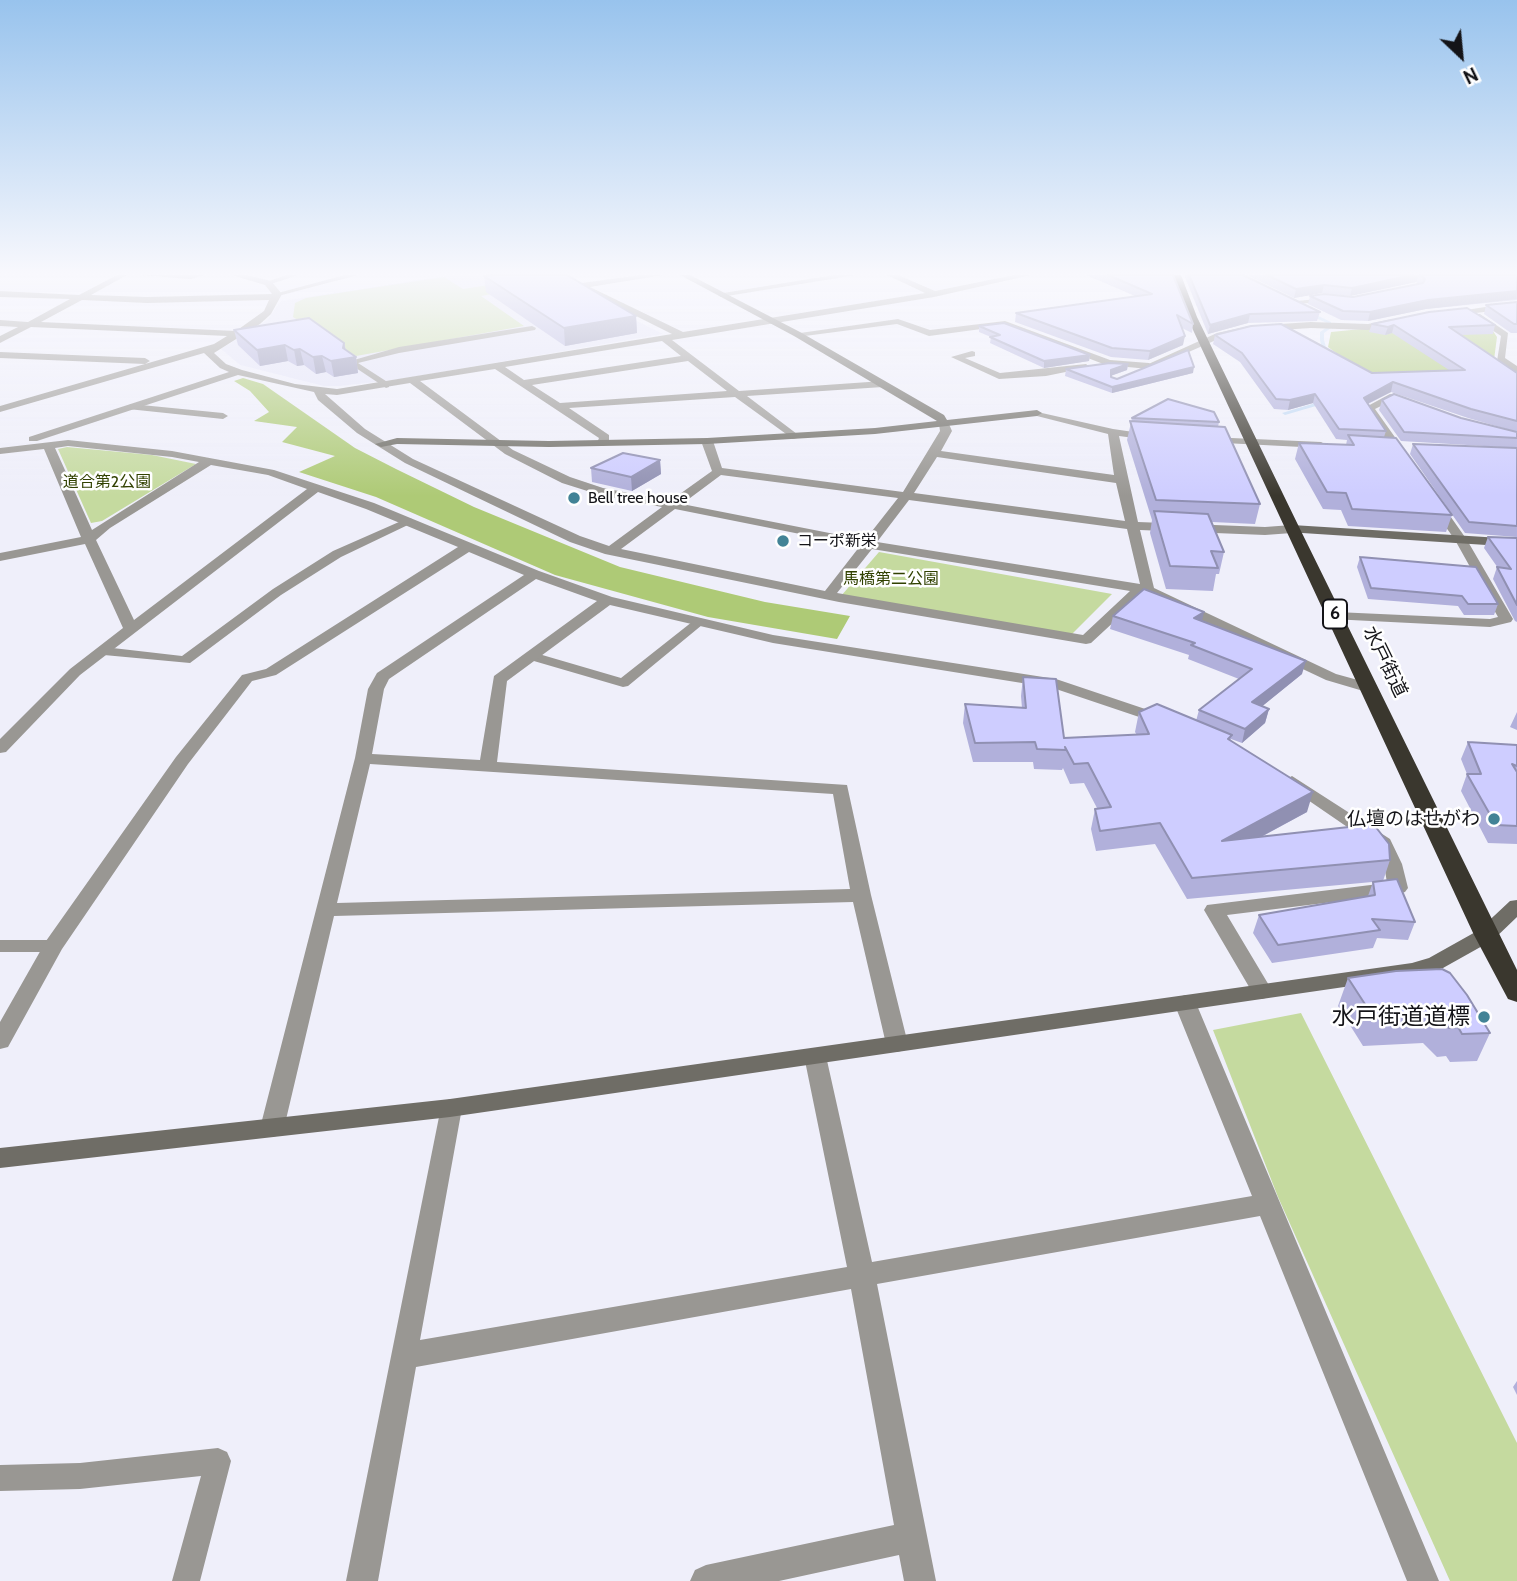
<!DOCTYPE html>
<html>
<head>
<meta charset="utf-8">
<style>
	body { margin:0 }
	#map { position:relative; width:1517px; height:1581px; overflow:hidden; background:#efeffa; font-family:Cabin,sans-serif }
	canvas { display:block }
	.north { position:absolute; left:1426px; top:21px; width:70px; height:70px; -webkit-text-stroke:5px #fff; paint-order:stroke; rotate:154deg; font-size:19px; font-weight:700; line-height:28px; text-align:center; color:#141418 }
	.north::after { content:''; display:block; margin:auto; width:24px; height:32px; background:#141418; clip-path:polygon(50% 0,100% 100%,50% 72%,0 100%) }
</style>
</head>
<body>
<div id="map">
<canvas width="1517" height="1581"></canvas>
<div class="north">N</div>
</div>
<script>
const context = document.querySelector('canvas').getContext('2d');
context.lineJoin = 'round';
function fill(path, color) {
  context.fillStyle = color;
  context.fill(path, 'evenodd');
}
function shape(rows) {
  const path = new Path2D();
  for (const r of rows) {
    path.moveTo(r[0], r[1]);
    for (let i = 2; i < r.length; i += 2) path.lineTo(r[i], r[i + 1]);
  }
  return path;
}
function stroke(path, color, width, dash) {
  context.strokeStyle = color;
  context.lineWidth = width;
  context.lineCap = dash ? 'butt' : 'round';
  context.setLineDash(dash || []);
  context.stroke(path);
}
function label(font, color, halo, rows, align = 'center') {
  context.font = font + ' Cabin,"Noto Sans JP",sans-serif';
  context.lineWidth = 5;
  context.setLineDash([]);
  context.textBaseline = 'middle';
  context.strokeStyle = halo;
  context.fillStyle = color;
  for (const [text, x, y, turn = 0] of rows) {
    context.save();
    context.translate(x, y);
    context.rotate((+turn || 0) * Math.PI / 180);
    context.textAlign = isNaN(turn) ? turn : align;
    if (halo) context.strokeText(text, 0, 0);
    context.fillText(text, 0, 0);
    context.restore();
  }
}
fill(shape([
	[451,275,546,275,663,334,401,379,340,386,324,386,240,365,221,349,267,320,281,301]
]), '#e4e4f7');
fill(shape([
	[444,277,463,289,495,284,509,291,481,296,524,326,356,356,293,317,295,303,306,298],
	[67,447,152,455,196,464,102,521,91,523,58,449],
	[879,552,1112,594,1072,634,841,596],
	[1301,1013,1517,1443,1517,1581,1450,1581,1278,1197,1213,1030]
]), '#c5da9f');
fill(shape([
	[1489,325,1497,337,1494,360,1517,374,1341,378,1352,365,1328,347,1331,332,1392,326],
	[243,378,263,384,355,448,396,469,474,507,620,567,765,602,850,616,837,639,708,617,555,575,376,497,299,472,335,456,282,442,297,427,254,421,269,412,250,391,234,381]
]), '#aeca76');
fill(shape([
	[1306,312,1310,312,1331,322,1331,328,1324,333,1324,340,1326,347,1333,353,1333,355,1329,355,1322,349,1320,340,1320,332,1327,327,1327,323,1306,314,1306,312],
	[1322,397,1325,399,1324,400,1316,406,1285,415,1282,413,1312,404,1322,397]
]), '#c1d9f4');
fill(shape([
	[286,275,298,275,268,285,264,283,286,275],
	[345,275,358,275,278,296,274,294,345,275],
	[1328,298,1331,302,1290,304,1286,302,1328,298],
	[1474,314,1480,314,1508,333,1505,358,1517,366,1517,373,1497,361,1501,336,1474,318,1474,314],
	[898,319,930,330,1005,321,1110,360,1149,363,1153,366,1149,369,1106,365,1004,326,929,336,897,324,797,337,793,334,898,319],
	[532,326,536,328,535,330,399,353,358,363,389,383,389,387,386,388,347,362,399,347,532,326],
	[972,351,975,352,975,356,965,358,1000,373,1086,364,1090,367,1046,376,999,379,951,357,972,351],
	[131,404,223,413,228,416,223,419,128,409,126,407,131,404],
	[408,518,412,519,412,523,341,557,281,595,190,663,104,655,97,651,104,647,182,656,273,589,333,551,408,518],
	[697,618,702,619,702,625,628,686,623,687,527,659,525,656,532,652,621,678,697,618],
	[0,940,53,940,59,942,62,946,59,950,53,952,0,952,0,940],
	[218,1448,227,1452,231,1461,200,1581,172,1581,201,1476,80,1489,0,1491,0,1465,80,1463,218,1448]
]), '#999793');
fill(shape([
	[117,275,127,275,91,295,147,297,272,294,265,285,232,275,246,275,271,281,282,294,271,314,260,324,214,353,226,364,242,370,295,384,337,389,672,334,554,275,565,275,582,283,641,275,663,275,590,287,683,332,925,293,887,275,898,275,935,291,1014,275,1031,275,934,297,672,340,739,391,883,381,888,384,883,387,747,396,797,434,797,438,793,439,735,397,569,408,609,435,609,443,603,446,597,443,599,438,495,369,420,381,513,450,570,477,603,488,670,501,712,471,701,441,707,438,713,441,722,468,903,492,940,431,939,424,944,421,948,422,952,431,941,451,1114,475,1108,434,1033,415,1033,411,1113,429,1154,435,1154,439,1150,440,1119,436,1138,522,1265,527,1292,525,1298,529,1292,533,1265,535,1140,530,1154,588,1336,674,1376,685,1378,688,1370,693,1326,680,1144,594,1091,643,1086,644,839,602,605,554,570,542,405,463,357,433,318,400,314,392,238,375,37,441,29,441,29,437,229,372,220,368,204,353,0,412,0,406,214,344,227,336,31,327,0,343,0,336,18,327,0,326,0,320,28,322,70,299,0,297,0,291,79,295,117,275],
	[82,300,147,303,269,300,264,311,236,331,41,322,82,300],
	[662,341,681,356,524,380,505,367,662,341],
	[688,361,727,391,560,403,532,385,688,361],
	[410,383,505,454,562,483,600,495,662,507,609,546,580,536,413,459,365,429,325,394,337,395,410,383],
	[937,457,1116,483,1125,521,914,493,937,457],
	[721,475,898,498,865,540,682,504,721,475],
	[909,500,1127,529,1140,584,877,542,909,500],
	[675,509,860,546,825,591,621,549,675,509],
	[872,549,1130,591,1083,635,837,593,872,549],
	[141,275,205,275,191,279,141,275],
	[834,275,856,275,721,297,717,294,834,275],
	[1517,302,1517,308,1451,316,1447,313,1517,302],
	[1392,319,1397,322,1395,324,1368,330,1311,328,1249,332,1223,337,1152,368,1144,366,1217,333,1249,326,1311,322,1368,324,1392,319],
	[0,352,145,358,150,361,145,364,0,358,0,352],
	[1390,394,1409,401,1404,404,1391,401,1375,409,1409,457,1403,460,1399,459,1364,408,1390,394],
	[1209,437,1321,442,1327,445,1321,448,1205,442,1205,438,1209,437],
	[68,440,172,451,274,470,374,503,539,571,612,597,773,635,1056,679,1166,716,1168,719,1166,722,1154,722,1053,688,773,643,610,605,507,681,497,762,847,785,871,895,908,1044,905,1050,897,1052,889,1050,886,1044,853,902,334,916,284,1128,280,1135,272,1137,264,1135,260,1128,355,758,368,689,377,673,524,575,469,552,276,675,252,681,188,764,62,949,8,1047,0,1049,0,1022,46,941,176,757,242,675,266,669,458,547,366,509,318,492,80,675,6,752,0,753,0,739,70,669,123,628,85,544,0,561,0,553,81,537,44,449,0,454,0,448,68,440],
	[68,446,172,457,199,462,92,530,55,448,68,446],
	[211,465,268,475,307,489,134,620,96,540,110,528,211,465],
	[536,579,597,601,494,676,480,760,372,754,384,689,389,679,536,579],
	[370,764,833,794,850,889,337,903,370,764],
	[1437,502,1441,503,1467,540,1513,619,1511,622,1490,627,1331,619,1329,616,1331,613,1336,612,1490,619,1498,617,1455,540,1431,506,1437,502],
	[1292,776,1390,839,1402,864,1408,888,1405,892,1398,894,1227,915,1273,992,1269,997,1262,999,1255,997,1204,910,1207,905,1387,883,1384,864,1375,846,1286,785,1283,781,1292,776],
	[1185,995,1193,998,1196,1003,1439,1581,1407,1581,1260,1216,877,1284,936,1581,904,1581,899,1555,779,1581,690,1581,695,1570,706,1565,894,1525,851,1289,416,1367,378,1581,346,1581,442,1102,450,1099,458,1102,462,1108,420,1340,847,1267,804,1056,807,1050,815,1048,823,1050,826,1056,872,1262,1252,1196,1174,1003,1177,998,1185,995]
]), '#999793');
fill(shape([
	[680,275,690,275,800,332,944,415,947,420,1037,410,1042,413,1037,416,875,434,707,444,549,447,397,444,381,447,375,444,397,438,549,441,707,438,875,428,937,421,794,336,680,275],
	[1292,525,1517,539,1517,547,1287,532,1286,529,1292,525],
	[1517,900,1517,917,1493,940,1443,968,1413,977,450,1117,0,1168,0,1148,450,1099,1412,963,1429,958,1479,930,1510,901,1517,900]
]), '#6f6d66');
fill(shape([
	[1171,275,1181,275,1197,317,1300,529,1517,970,1517,1002,1508,999,1474,935,1187,317,1171,275]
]), '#3a372e');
fill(shape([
	[1086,275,1173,275,1193,324,1192,333,1182,328,1183,345,1148,360,1111,357,1015,322,1016,313,1135,296],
	[1184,275,1243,275,1320,312,1317,321,1248,323,1208,334],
	[1247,275,1517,275,1517,300,1426,309,1368,321,1341,320,1308,304,1310,296,1353,297,1418,284,1416,282,1350,296,1322,293,1294,298],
	[484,276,636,316,637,333,565,346,486,292],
	[1517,302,1517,333,1511,333,1484,314,1486,305],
	[1372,324,1495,325,1493,334,1461,335,1517,373,1517,432,1468,418,1391,392,1368,404,1386,431,1384,437,1452,515,1446,532,1348,526,1341,510,1323,509,1295,459,1299,443,1346,445,1347,440,1336,439,1313,403,1288,410,1274,409,1240,362,1213,344,1215,335,1372,373,1449,370,1392,333,1385,335,1369,332],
	[979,326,1090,355,1089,361,1044,368,990,343,991,337,979,332],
	[234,330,344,343,346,350,356,357,358,373,334,377,326,372,316,374,304,365,297,366,288,361,260,366,238,345],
	[1128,364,1127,370,1111,376,1111,377,1117,379,1193,373,1112,393,1065,376,1066,369],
	[1382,400,1461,418,1517,432,1517,448,1401,441,1379,410],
	[1132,418,1219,422,1218,427,1260,504,1255,524,1212,522,1224,552,1219,574,1216,574,1213,591,1166,589,1150,533,1152,520,1127,440],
	[1413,444,1517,448,1517,537,1465,533,1410,454],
	[660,460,661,474,632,491,592,482,591,468],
	[1488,537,1517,538,1517,622,1515,621,1493,579,1497,567,1498,568,1484,548],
	[1360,557,1498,604,1494,615,1464,615,1458,606,1368,599,1357,567],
	[1113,616,1202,621,1302,674,1262,706,1269,709,1265,723,1242,743,1231,739,1230,741,1307,812,1263,836,1366,826,1367,823,1390,860,1383,881,1187,899,1155,844,1096,851,1091,829,1095,809,1097,808,1084,783,1070,784,1063,768,1062,770,1034,769,1033,762,973,762,963,723,965,704,1022,708,1021,696,1023,677,1064,738,1137,735,1135,732,1139,712,1196,721,1199,710,1239,679,1188,659,1189,655,1110,629],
	[1517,712,1517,730,1510,727],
	[1468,742,1517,745,1517,844,1488,843,1461,791,1467,774,1461,759],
	[1373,882,1415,922,1408,940,1377,938,1373,948,1272,963,1253,933,1259,915,1368,896],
	[1348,978,1490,1033,1477,1061,1450,1062,1446,1056,1437,1057,1423,1043,1363,1046,1338,1006],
	[1517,1381,1517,1395,1513,1387]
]), '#b1b0db');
fill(shape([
	[1413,275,1419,275,1416,282,1350,296,1352,288],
	[1324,285,1322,293,1294,298,1296,289],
	[1517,291,1517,299,1426,309,1368,321,1370,312,1428,300],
	[1250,314,1248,323,1208,334,1210,325],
	[636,316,637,333,565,346,564,328],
	[1394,325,1392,333,1385,335,1388,327],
	[1185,336,1183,345,1148,360,1150,351],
	[344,343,347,358,356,357,358,373,334,377,331,361,343,348],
	[285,345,288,361,260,366,257,350],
	[300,349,304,365,297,366,294,350],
	[1090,355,1089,361,1044,368,1044,361],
	[322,356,326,372,316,374,313,357],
	[1128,364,1127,370,1110,376,1111,370],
	[1194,367,1193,373,1112,393,1112,387],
	[1393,382,1391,392,1361,407,1364,398],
	[1315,394,1313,403,1288,410,1290,400],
	[660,460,661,474,632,491,631,477],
	[1204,612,1201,626,1194,618],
	[1306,661,1302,674,1249,717,1252,702],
	[1269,709,1265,723,1242,743,1245,729],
	[1313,792,1307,812,1216,861,1222,841]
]), '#9090b2');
const building = shape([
	[494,275,567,275,636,316,564,328,484,276,494,275],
	[1108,275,1173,275,1193,324,1177,315,1185,336,1150,351,1112,348,1016,313,1152,294,1108,275],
	[1189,275,1243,275,1320,312,1250,314,1210,325,1189,275],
	[1267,275,1413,275,1352,288,1324,285,1296,289,1267,275],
	[1420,275,1517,275,1517,291,1428,300,1370,312,1343,311,1310,296,1324,294,1353,297,1423,283,1425,279,1420,275],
	[1517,302,1517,324,1514,324,1486,305,1517,302],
	[1467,308,1495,325,1449,327,1517,373,1517,421,1471,409,1393,382,1364,398,1386,431,1339,429,1315,394,1290,400,1276,399,1242,353,1215,335,1251,326,1281,324,1372,373,1465,370,1394,325,1388,327,1372,324,1429,312,1467,308],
	[309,318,344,343,343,348,356,357,331,361,322,356,313,357,300,349,294,350,285,345,257,350,234,330,309,318],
	[1004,323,1090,355,1044,361,990,337,1000,335,979,326,1004,323],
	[1188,350,1194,367,1112,387,1066,369,1110,363,1128,364,1111,370,1111,377,1117,379,1188,350],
	[1394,394,1461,418,1517,432,1517,438,1404,432,1382,400,1394,394],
	[1168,399,1214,412,1219,422,1132,418,1168,399],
	[1130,421,1225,427,1260,504,1156,500,1130,421],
	[1348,435,1396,438,1452,515,1352,509,1346,493,1327,492,1299,443,1354,445,1348,435],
	[1413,444,1517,448,1517,526,1469,522,1413,444],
	[623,453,660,460,631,477,591,468,623,453],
	[1154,511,1208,514,1224,552,1211,551,1218,568,1170,566,1154,511],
	[1488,537,1517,538,1517,605,1497,567,1511,569,1488,537],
	[1360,557,1476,567,1498,604,1468,604,1462,596,1371,588,1360,557],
	[1144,589,1204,612,1194,618,1306,661,1252,702,1269,709,1245,729,1199,710,1252,669,1191,645,1195,643,1113,616,1144,589],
	[1023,677,1056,679,1064,738,1149,734,1139,712,1157,704,1232,735,1228,739,1313,792,1222,841,1367,825,1367,823,1371,821,1389,844,1390,860,1192,878,1160,823,1100,831,1095,809,1111,807,1088,763,1074,764,1065,747,1066,750,1037,749,1035,742,975,743,965,704,1026,708,1023,677],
	[1468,742,1517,745,1517,766,1512,764,1517,772,1517,826,1496,825,1467,774,1481,774,1468,742],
	[1397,879,1415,922,1372,919,1380,930,1278,945,1259,915,1375,895,1373,882,1397,879],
	[1442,969,1450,973,1467,995,1490,1033,1462,1034,1458,1027,1449,1028,1435,1014,1374,1018,1348,978,1396,971,1442,969]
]);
fill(building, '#cecdff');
stroke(building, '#9090b2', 2);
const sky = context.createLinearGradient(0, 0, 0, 496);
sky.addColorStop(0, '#98c3ed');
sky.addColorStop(0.55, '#f8f8fd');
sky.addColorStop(1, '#f8f8fd00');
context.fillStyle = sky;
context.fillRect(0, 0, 1517, 496);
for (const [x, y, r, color] of [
	[574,498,7,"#428396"],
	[783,541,7,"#428396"],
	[1494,819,7,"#428396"],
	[1484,1017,7,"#428396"]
]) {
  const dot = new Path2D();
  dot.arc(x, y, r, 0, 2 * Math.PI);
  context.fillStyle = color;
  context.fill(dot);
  stroke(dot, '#fff', 2.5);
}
label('16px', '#314100', '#fff', [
	["道合第2公園",107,482],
	["馬橋第二公園",891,579]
]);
label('16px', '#141418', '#fff', [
	["Bell tree house",588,498],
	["コーポ新栄",797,541]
], 'left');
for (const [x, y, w] of [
	[1335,614,24]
]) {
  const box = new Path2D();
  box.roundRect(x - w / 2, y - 14.5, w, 29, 5);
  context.fillStyle = '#fff';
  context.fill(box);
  stroke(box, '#141418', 2);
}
label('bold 18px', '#141418', null, [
	["6",1335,614]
]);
label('19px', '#141418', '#fff', [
	["水戸街道",1385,662,64]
]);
label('19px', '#141418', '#fff', [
	["仏壇のはせがわ",1480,819]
], 'right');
label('23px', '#141418', '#fff', [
	["水戸街道道標",1470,1017]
], 'right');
</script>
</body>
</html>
